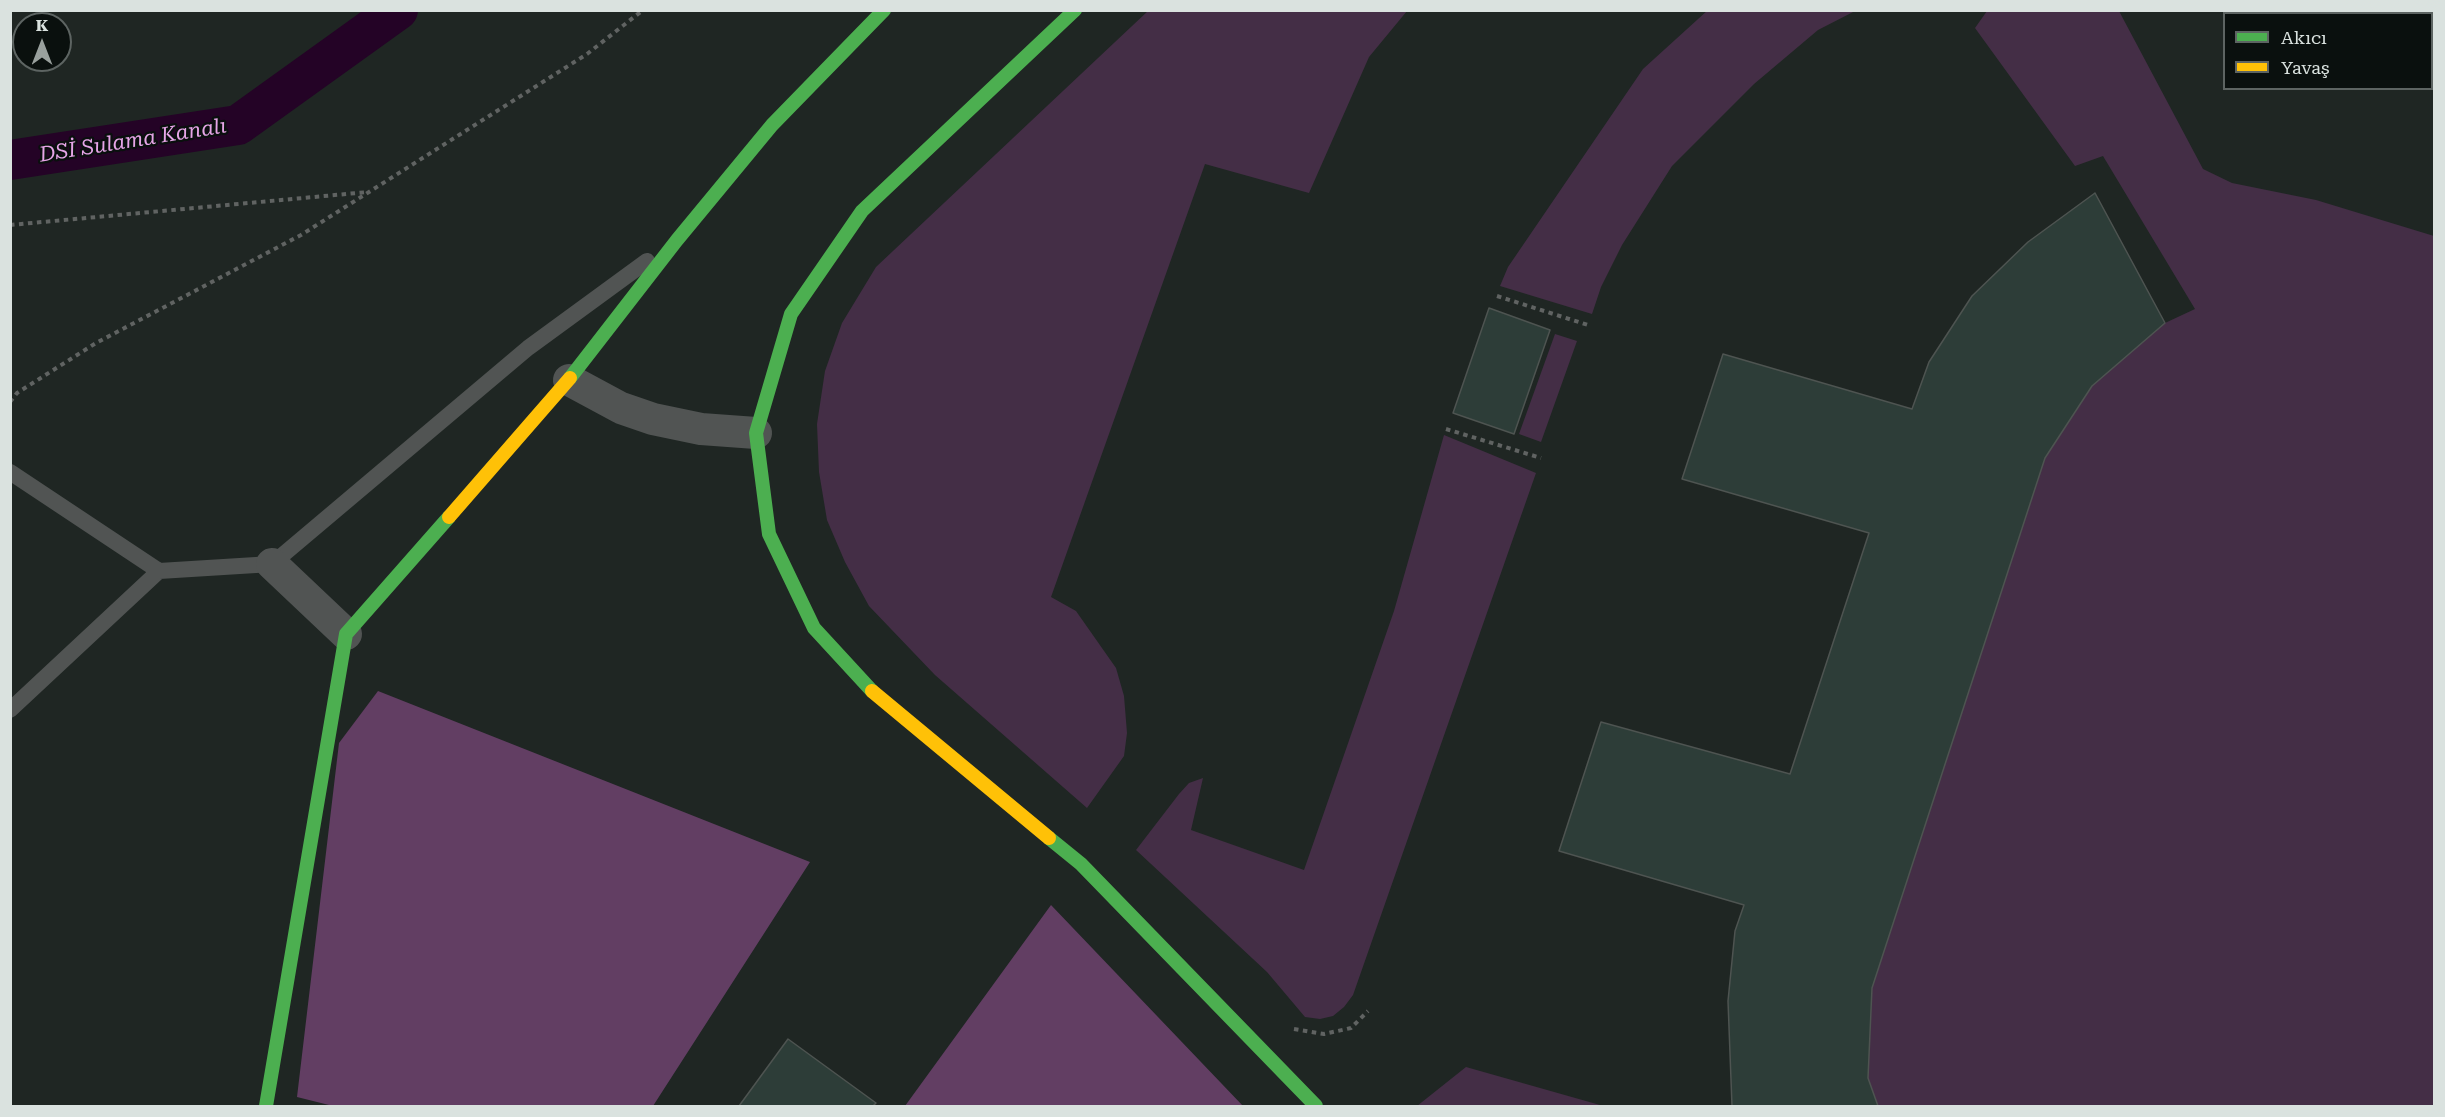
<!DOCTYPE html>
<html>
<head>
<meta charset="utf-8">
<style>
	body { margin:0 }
	#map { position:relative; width:2445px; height:1117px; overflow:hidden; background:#1f2623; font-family:"Roboto Serif",serif }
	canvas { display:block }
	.frame { position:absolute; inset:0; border:12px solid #dae2df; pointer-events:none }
	.legend { position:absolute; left:2223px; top:12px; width:210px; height:78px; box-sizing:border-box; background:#0a100e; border:2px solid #5d6462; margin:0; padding:8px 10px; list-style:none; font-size:18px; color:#dae2df }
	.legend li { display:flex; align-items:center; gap:12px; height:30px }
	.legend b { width:30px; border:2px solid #5d6462 }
	.north { position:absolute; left:12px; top:12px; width:60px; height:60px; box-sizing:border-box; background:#0a100e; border:2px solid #5d6462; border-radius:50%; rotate:0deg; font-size:16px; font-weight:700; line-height:24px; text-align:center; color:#dae2df }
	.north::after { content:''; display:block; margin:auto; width:21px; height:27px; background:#99a09d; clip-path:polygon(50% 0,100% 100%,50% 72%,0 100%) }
</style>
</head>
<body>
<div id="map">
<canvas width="2445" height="1117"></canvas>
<div class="frame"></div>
<ul class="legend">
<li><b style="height:8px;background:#4caf50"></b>Akıcı</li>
<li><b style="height:8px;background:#ffc107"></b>Yavaş</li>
</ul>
<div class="north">K</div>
</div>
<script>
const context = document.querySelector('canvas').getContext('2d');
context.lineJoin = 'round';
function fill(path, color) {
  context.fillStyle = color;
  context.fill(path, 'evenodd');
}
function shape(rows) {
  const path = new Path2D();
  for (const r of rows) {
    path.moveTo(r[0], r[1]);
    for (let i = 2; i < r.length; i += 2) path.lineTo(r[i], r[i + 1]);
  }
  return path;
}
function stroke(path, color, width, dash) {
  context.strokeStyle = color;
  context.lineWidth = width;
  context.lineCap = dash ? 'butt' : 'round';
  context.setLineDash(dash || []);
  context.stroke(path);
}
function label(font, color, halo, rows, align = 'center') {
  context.font = font + ' "Roboto Serif",serif';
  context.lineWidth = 4.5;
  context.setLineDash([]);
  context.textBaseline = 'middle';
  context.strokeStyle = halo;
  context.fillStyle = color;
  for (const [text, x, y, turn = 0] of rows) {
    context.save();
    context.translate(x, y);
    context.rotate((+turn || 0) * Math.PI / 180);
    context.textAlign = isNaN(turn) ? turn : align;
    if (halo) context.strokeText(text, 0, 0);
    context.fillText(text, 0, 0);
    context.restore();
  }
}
fill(shape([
	[1149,10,1407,11,1369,57,1309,193,1205,164,1051,597,1076,611,1116,668,1124,696,1127,733,1124,756,1087,808,935,675,869,606,845,562,827,520,819,472,817,424,825,371,842,323,876,267],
	[1708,10,1855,11,1818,30,1754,84,1672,166,1622,245,1601,287,1592,314,1500,286,1508,267,1643,69],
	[1987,11,2119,11,2203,169,2232,183,2316,200,2434,236,2434,1106,1732,1106,1728,1001,1735,931,1744,905,1559,851,1601,722,1790,774,1869,533,1682,479,1723,354,1912,409,1929,362,1972,296,2165,323,2195,309,2103,156,2075,166,1975,28],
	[1555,334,1577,341,1541,442,1519,434],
	[1444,435,1536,473,1353,995,1344,1007,1333,1016,1320,1019,1305,1017,1267,972,1136,850,1179,794,1189,783,1203,778,1191,830,1304,870,1394,611],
	[1466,1067,1600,1105,1601,1106,1417,1106]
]), '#442e46');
fill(shape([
	[378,691,810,862,653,1106,333,1106,297,1097,339,743],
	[1051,905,1243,1106,905,1106]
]), '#623e63');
stroke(shape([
	[10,160,238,125,398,10]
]), '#240326', 40);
const building = shape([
	[2095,193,2165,323,2092,386,2045,458,1872,988,1868,1078,1878,1106,1732,1106,1728,1001,1735,931,1744,905,1559,851,1601,722,1790,774,1869,533,1682,479,1723,354,1912,409,1929,362,1972,296,2028,242,2095,193],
	[1489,308,1550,330,1514,434,1453,413,1489,308],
	[788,1039,876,1103,873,1106,739,1106,788,1039]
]);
fill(building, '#2d3d38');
stroke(building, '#4e5451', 1.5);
stroke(shape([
	[10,225,368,192],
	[1497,296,1588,325],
	[10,402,17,393,96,343,301,235,587,54,643,10],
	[1446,429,1541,458],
	[1294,1029,1324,1034,1351,1028,1368,1011]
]), '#606362', 4, [4.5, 4.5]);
stroke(shape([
	[10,472,159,571,10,710],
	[159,571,272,564,528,348,647,261]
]), '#515453', 16);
stroke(shape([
	[569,380,621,408,653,419,701,429,756,433],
	[272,564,346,634]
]), '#515453', 32);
stroke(shape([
	[570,378,677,240,772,125,884,10],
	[872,691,814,628,769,534,756,433,791,314,862,211,1075,10],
	[1049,838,1081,864,1316,1106],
	[266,1106,346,634,449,517]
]), '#4caf50', 14);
stroke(shape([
	[449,517,570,378],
	[872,691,1049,838]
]), '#ffc107', 14);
label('italic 21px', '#e6a5e7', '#0a100e', [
	["DSİ Sulama Kanalı",133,141,-9]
]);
</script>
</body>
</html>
